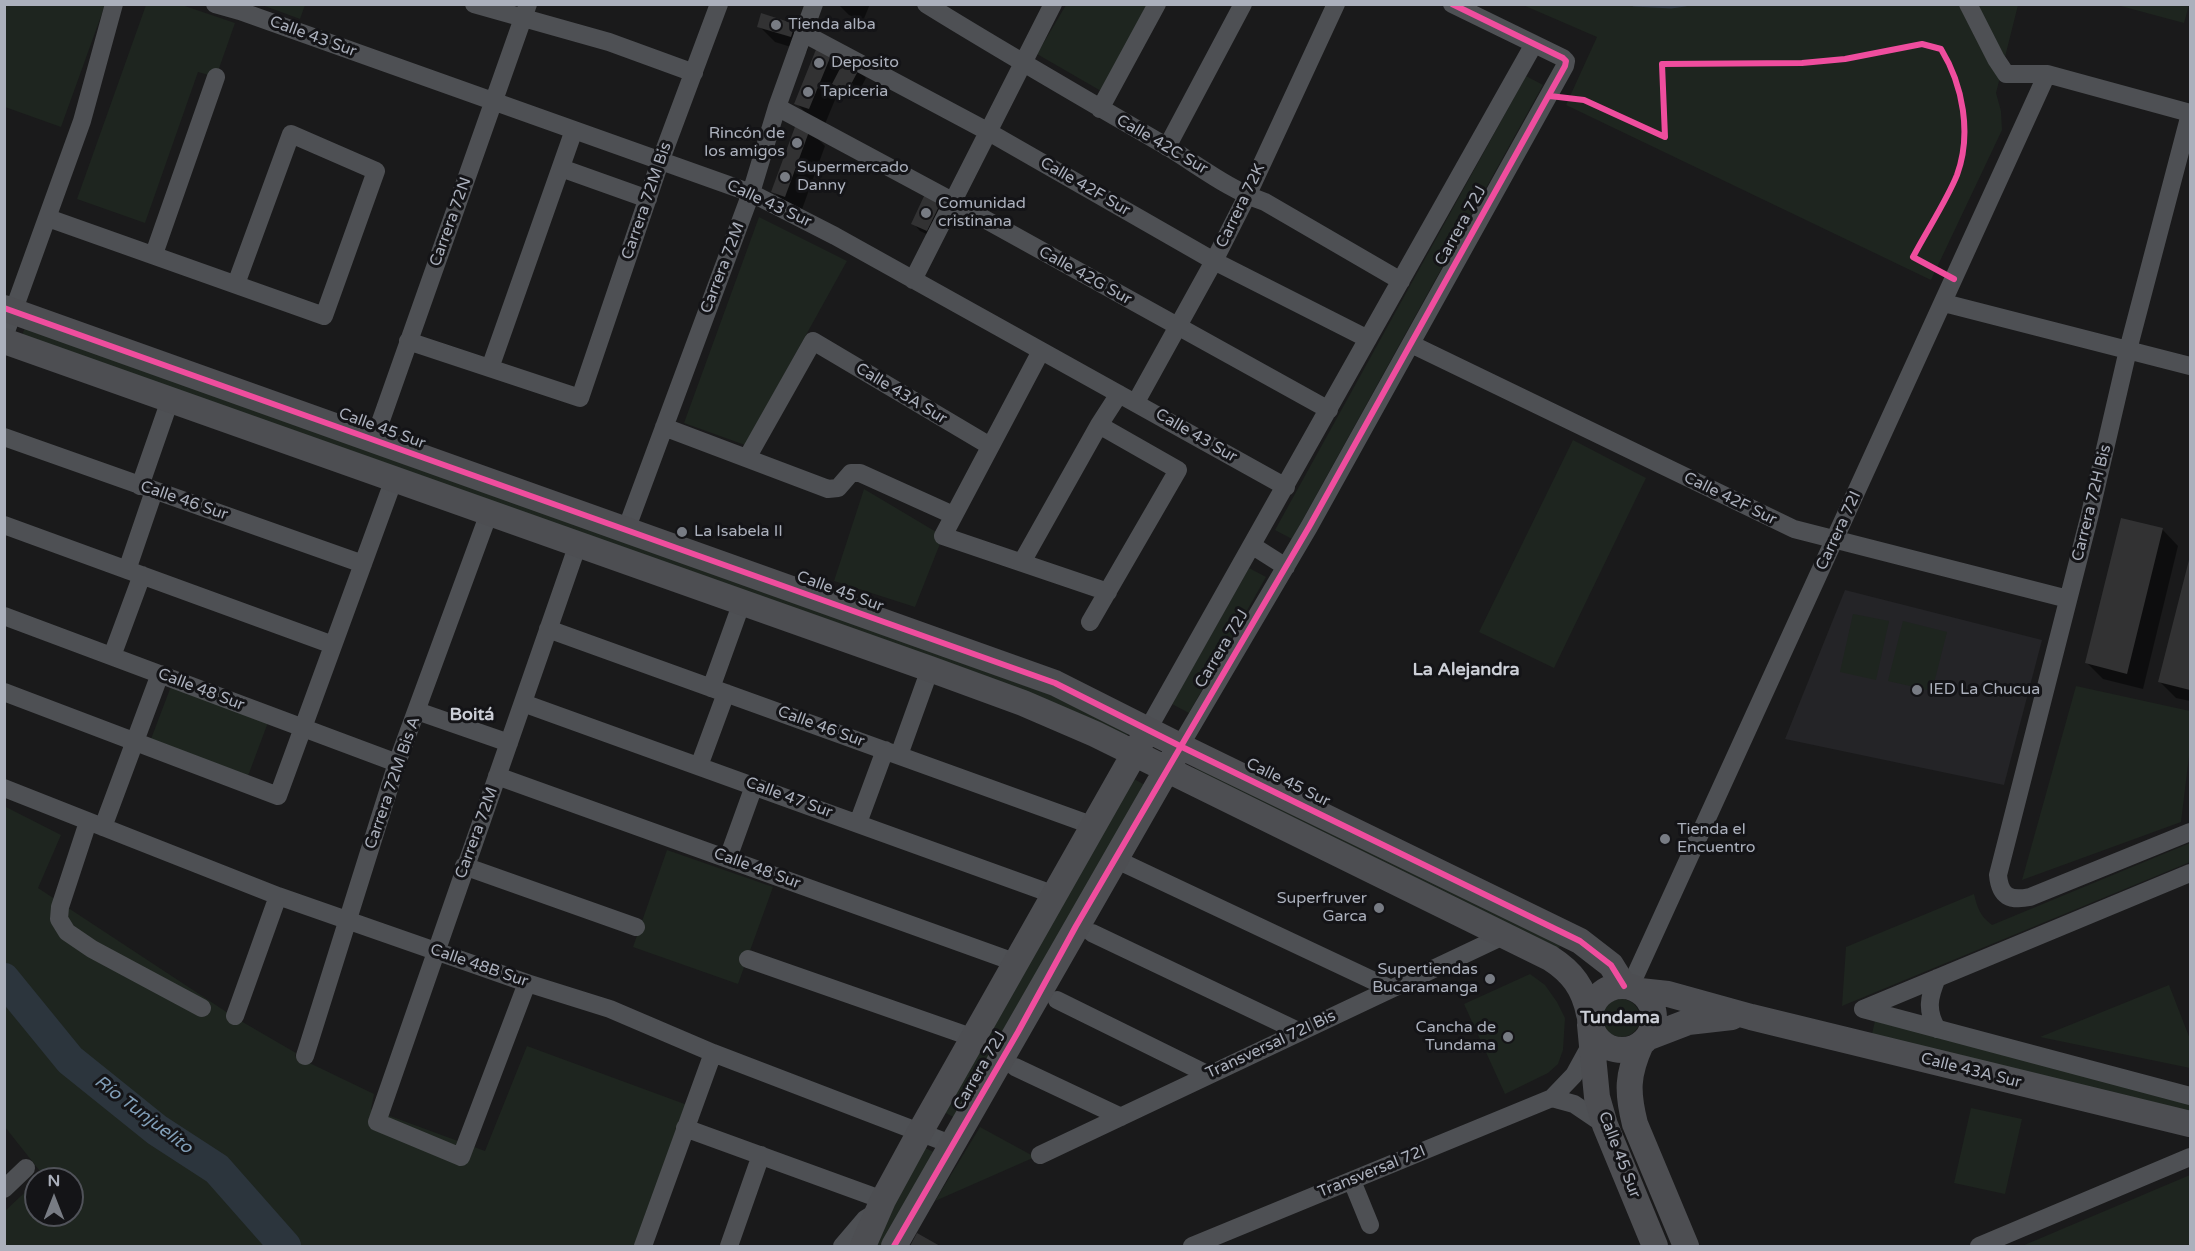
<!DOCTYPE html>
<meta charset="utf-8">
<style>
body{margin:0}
#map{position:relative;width:2195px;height:1251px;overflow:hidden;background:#1a1a1b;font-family:"Varela Round",sans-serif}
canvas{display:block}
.frame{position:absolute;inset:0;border:6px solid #abb0bc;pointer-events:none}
.north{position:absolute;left:24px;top:1167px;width:60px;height:60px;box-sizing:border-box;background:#141417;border:2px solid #505259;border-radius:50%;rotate:0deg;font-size:16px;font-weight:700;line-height:24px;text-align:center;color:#abb0bc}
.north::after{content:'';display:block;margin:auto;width:21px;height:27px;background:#787c84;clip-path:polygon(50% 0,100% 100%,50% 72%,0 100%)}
</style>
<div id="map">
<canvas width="2195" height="1251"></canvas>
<div class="frame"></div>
<div class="north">N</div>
</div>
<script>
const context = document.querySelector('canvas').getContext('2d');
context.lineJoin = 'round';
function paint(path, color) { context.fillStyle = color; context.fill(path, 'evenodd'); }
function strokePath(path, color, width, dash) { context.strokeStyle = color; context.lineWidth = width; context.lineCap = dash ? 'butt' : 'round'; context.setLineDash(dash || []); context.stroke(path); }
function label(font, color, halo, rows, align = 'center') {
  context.font = font + ' "Varela Round",sans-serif'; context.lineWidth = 6; context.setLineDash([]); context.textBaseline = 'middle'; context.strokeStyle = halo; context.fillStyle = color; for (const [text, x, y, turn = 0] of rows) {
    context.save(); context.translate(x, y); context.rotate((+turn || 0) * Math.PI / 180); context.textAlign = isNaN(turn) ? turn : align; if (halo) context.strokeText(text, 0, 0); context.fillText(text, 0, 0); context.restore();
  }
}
const built = new Path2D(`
 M 1845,590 L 2042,640 L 2004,785 L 1785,739 Z`);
const green = new Path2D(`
 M 5,4 L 105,5 L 61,127 L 5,107 Z
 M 146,5 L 182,5 L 235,23 L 216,77 L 198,72 L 145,223 L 77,199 Z
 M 262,5 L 305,5 L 300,19 Z
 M 1066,5 L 1147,5 L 1101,91 L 1037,54 Z
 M 1523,5 L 2018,5 L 1996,93 L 2001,111 L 2002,130 L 1931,280 L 1566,105 L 1597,37 Z
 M 2117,5 L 2189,5 L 2184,23 Z
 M 1526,76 L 1543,85 L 1292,539 L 1275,530 Z
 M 759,217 L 847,261 L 745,445 L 684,423 Z
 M 26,325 L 1068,701 L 1130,730 L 1126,737 L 22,335 Z
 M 1573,440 L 1646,478 L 1554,668 L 1479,632 Z
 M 864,489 L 943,536 L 915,607 L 834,581 Z
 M 1249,568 L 1266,577 L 1189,713 L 1172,704 Z
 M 1853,614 L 1889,621 L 1876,680 L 1840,672 Z
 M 1903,621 L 1947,632 L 1932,691 L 1888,681 Z
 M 173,681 L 270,717 L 248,776 L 151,739 Z
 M 2076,686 L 2190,711 L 2190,748 L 2181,822 L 2022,880 Z
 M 1197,765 L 1563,940 L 1558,950 L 1192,776 Z
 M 1132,778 L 1145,785 L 957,1119 L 944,1112 Z
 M 4,806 L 61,835 L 38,888 L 234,1017 L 296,1053 L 295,1056 L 374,1094 L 371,1109 L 485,1151 L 527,1046 L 690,1106 L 640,1246 L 5,1246 L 5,1211 L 36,1182 L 36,1215 L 72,1215 L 72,1179 L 39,1179 L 43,1175 L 5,1127 Z
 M 2190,843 L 2190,862 L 1842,1006 L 1846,947 L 1974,894 C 1977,907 1980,916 1992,925 Z
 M 667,850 L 773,887 L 738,984 L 633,947 Z
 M 1530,974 L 1545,985 L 1557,1002 L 1565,1018 L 1563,1050 L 1558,1064 L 1548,1073 L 1505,1094 L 1464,1004 Z
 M 2169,985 L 2190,1039 L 2190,1068 L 2040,1037 Z
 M1602 1018a19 19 0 1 1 38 0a19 19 0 1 1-38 0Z
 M 1875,1021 L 2190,1101 L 2190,1118 L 1871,1038 Z
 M 1971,1108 L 2022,1119 L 2005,1194 L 1954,1183 Z
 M 980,1127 L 1035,1157 L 935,1201 Z
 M 919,1145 L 936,1153 L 880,1246 L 873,1245 Z
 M 2190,1175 L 2190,1246 L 2022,1246 Z`);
const shadow = new Path2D(`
 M 838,4 L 870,4 L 863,21 L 849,15 Z
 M 794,25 L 810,41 L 807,52 L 775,42 L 759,26 Z
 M 831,54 L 843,66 L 858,70 L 866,78 L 855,99 L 839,90 L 825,124 L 812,119 L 796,103 Z
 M 809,130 L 825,146 L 801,212 L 789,207 L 773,191 Z
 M 940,203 L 948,211 L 935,238 L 920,231 L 913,223 Z
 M 2162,529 L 2178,546 L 2143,689 L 2103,679 L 2087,663 Z
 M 2190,558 L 2190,701 L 2176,698 L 2160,682 Z`);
const stream = new Path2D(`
 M 1634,4 L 1671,6 L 1685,4`);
const river = new Path2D(`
 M 4,979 L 70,1060 L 157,1130 L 217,1169 L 285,1246`);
const building = new Path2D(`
 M 761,13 L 795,24 L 791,37 L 757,27 Z
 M 817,47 L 832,53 L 809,109 L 794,104 Z
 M 844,61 L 859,69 L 847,92 L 832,84 Z
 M 796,124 L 810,129 L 785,197 L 771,192 Z
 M 925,194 L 941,202 L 927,231 L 911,224 Z
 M 2121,518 L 2163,528 L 2127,674 L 2085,663 Z
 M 2190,556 L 2190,690 L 2158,682 Z
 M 917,1233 L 940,1246 L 910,1246 Z`);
const street = new Path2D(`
 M 215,4 L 240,11 L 751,193 L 835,236 L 1286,487
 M 474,4 L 609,42 L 694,73
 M 926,4 C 1005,53 1085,99 1166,146 C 1198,165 1229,190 1265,202 L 1401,281
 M 1968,4 L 1996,59 L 2006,74 L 2047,74 L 2190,113
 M 803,33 L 987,131 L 1214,261 L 1368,339
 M 777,107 L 952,201 L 1329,410
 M 1100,109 L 1157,4
 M 2190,114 L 2128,350 L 2089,518 L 1998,875 C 2000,897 2010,901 2030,897 L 2190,832
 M 1167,147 L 1243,4
 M 561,168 L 648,199
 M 48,218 L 324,316 L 376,171 L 291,134 L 236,284
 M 154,254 L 216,77
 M 913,280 L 1053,4
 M 1944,303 L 2190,366
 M 4,337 L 82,121 L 114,4
 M 408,341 L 580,398 L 660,162 L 719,4
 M 1411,344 L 1794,529 L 2068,599
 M 1041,351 L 943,536 L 1108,592
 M 490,368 L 574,130
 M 1136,402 L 1214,261 L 1247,196 L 1336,4
 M 664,427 L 828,489 L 838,488 L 851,473 L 860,473 L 953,515
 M 4,437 L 363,564
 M 374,440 L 528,4
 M 747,458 L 813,341 L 990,446
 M 140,486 L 170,400
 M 4,525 L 333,645
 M 626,530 L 751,193 L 777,107 L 814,4
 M 1253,546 L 1286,567
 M 1022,562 L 1099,425 L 1119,394
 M 127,570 L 154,491
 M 4,616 L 397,763
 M 1090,622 L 1178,470 L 1099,425
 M 548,629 L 1094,826
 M 112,656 L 142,575
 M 711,688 L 742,602
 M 4,692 L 278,796 L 394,479
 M 523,703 L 1055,895
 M 417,711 L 509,743
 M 1148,729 L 1534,44
 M 1180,746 L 1309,527 L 1565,66 L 1566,61 L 1563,58 L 1452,4
 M 899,755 L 930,669
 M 699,766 L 726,693
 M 497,776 L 1017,963
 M 4,788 L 278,896 L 527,983 L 610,1009 L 713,1053 L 953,1145
 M 88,822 L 60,907 L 59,919 L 67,932 L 92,949 L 202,1008
 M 858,823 L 885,750
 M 103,827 L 160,674
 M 728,858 L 754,786
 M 1115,859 L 1391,989
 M 464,866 L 636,927
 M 1092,933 L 1300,1032
 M 748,959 L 974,1038
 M 527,983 L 461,1157 L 377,1122 L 578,544
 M 1630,987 L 2047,74
 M 1057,1000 L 1209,1075
 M 1863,1009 L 2190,873
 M 1863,1009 L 2190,1096
 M 235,1016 L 278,896
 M 1937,1029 C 1926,1010 1929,997 1937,978
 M 305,1056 L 397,763 L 489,513
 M 1015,1067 L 1121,1117
 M 1552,1098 L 1574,1104 L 1605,1125
 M 685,1128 L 883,1200
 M 1040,1155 L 1503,936
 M 1352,1181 L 1370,1225
 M 4,1189 L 26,1168
 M 643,1246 L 713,1053
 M 729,1246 L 761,1155
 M 842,1246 L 865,1219 L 876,1212
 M 1192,1246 L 1552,1098 L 1574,1075 L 1591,1044
 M 1979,1246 L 2190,1157`);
const secondary = new Path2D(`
 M 4,308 L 1055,683 L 1180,746 L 1580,941 L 1611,965 L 1624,986
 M 4,341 L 930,669 L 1023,703 L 1095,734 L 1550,958 C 1572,972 1584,988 1589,1014
 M1590 1018a32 32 0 1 1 64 0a32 32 0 1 1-64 0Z
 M 1640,991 L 1668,994 L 1751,1017 L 2190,1124
 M 1590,1025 L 1597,1097 L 1605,1125 L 1655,1246
 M 1649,1037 L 1688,1022 L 1732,1017
 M 1641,1044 C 1627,1075 1627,1092 1635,1124 L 1686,1246
 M 863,1246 L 883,1200 L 920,1132 L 1142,740
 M 894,1246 L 1174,757`);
const cycleway = new Path2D(`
 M 1550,96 L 1584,100 L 1665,137 L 1662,64 L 1802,63 L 1845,59 L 1922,44 L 1941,49 C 1963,85 1972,134 1957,175 C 1947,200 1926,232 1913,257 L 1954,279
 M 4,308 L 1055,683 L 1180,746 L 1580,941 L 1611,965 L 1624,986
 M 894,1246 L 1018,1032 L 1076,926 L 1309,527 L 1565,66 L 1566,61 L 1563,58 L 1452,4`);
const markers = [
 [776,25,6,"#787c84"],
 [819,63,6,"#787c84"],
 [808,92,6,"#787c84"],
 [797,143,6,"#787c84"],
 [785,177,6,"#787c84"],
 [926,213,6,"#787c84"],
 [682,532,6,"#787c84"],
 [1917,690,6,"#787c84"],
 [1665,839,6,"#787c84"],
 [1379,908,6,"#787c84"],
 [1490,979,6,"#787c84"],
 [1508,1037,6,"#787c84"]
];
const poiNames = [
 ["Tienda alba",788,25],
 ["Deposito",831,63],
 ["Tapiceria",820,92],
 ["Rincón de",785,134,"right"],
 ["los amigos",785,152,"right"],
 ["Supermercado",797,168],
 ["Danny",797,186],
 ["Comunidad",938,204],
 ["cristinana",938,222],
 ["La Isabela II",694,532],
 ["IED La Chucua",1929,690],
 ["Tienda el",1677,830],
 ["Encuentro",1677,848],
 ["Superfruver",1367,899,"right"],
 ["Garca",1367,917,"right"],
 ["Supertiendas",1478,970,"right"],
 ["Bucaramanga",1478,988,"right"],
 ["Cancha de",1496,1028,"right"],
 ["Tundama",1496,1046,"right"]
];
const streetNames = [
 ["Calle 43 Sur",313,37,20],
 ["Calle 42C Sur",1162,145,30],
 ["Calle 42F Sur",1085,187,30],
 ["Carrera 72M Bis",647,201,-71],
 ["Calle 43 Sur",769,204,25],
 ["Carrera 72K",1241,206,-64],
 ["Carrera 72N",451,222,-70],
 ["Carrera 72J",1461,226,-61],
 ["Carrera 72M",723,268,-69],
 ["Calle 42G Sur",1085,276,29],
 ["Calle 43A Sur",901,394,31],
 ["Calle 45 Sur",382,429,20],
 ["Calle 43 Sur",1196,436,30],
 ["Calle 42F Sur",1730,499,26],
 ["Calle 46 Sur",184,501,19],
 ["Carrera 72H Bis",2092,503,-76],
 ["Carrera 72I",1839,531,-65],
 ["Calle 45 Sur",840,592,20],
 ["Carrera 72J",1222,649,-59],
 ["Calle 48 Sur",201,690,21],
 ["Calle 46 Sur",821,727,20],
 ["Carrera 72M Bis A",393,783,-71],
 ["Calle 45 Sur",1288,783,26],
 ["Calle 47 Sur",789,798,20],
 ["Carrera 72M",477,833,-70],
 ["Calle 48 Sur",757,869,20],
 ["Calle 48B Sur",479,966,19],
 ["Transversal 72I Bis",1271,1045,-25],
 ["Carrera 72J",980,1071,-60],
 ["Calle 43A Sur",1971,1071,14],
 ["Calle 45 Sur",1619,1155,69],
 ["Transversal 72I",1372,1172,-22]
];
const neighbourhoodNames = [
 ["La Alejandra",1466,670],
 ["Boitá",472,715],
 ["Tundama",1620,1018]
];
const waterNames = [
 ["Río Tunjuelito",143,1115,37]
];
paint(built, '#242427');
paint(green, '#1e251f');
paint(shadow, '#0007');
strokePath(stream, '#2c353d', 5);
strokePath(river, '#2c353d', 32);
paint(building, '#323233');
strokePath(street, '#4e5054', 18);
strokePath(secondary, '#4d4e52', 26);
strokePath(cycleway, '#ef4d9e', 6);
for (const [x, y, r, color] of markers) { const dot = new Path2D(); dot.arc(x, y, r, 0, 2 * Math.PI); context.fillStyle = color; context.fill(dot); strokePath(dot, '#141417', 2); }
label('16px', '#abb0bc', '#141417', poiNames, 'left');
label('16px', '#abb0bc', '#141417', streetNames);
label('bold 18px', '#cccfd7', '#141417', neighbourhoodNames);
label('italic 18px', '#819eb7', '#141417', waterNames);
</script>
